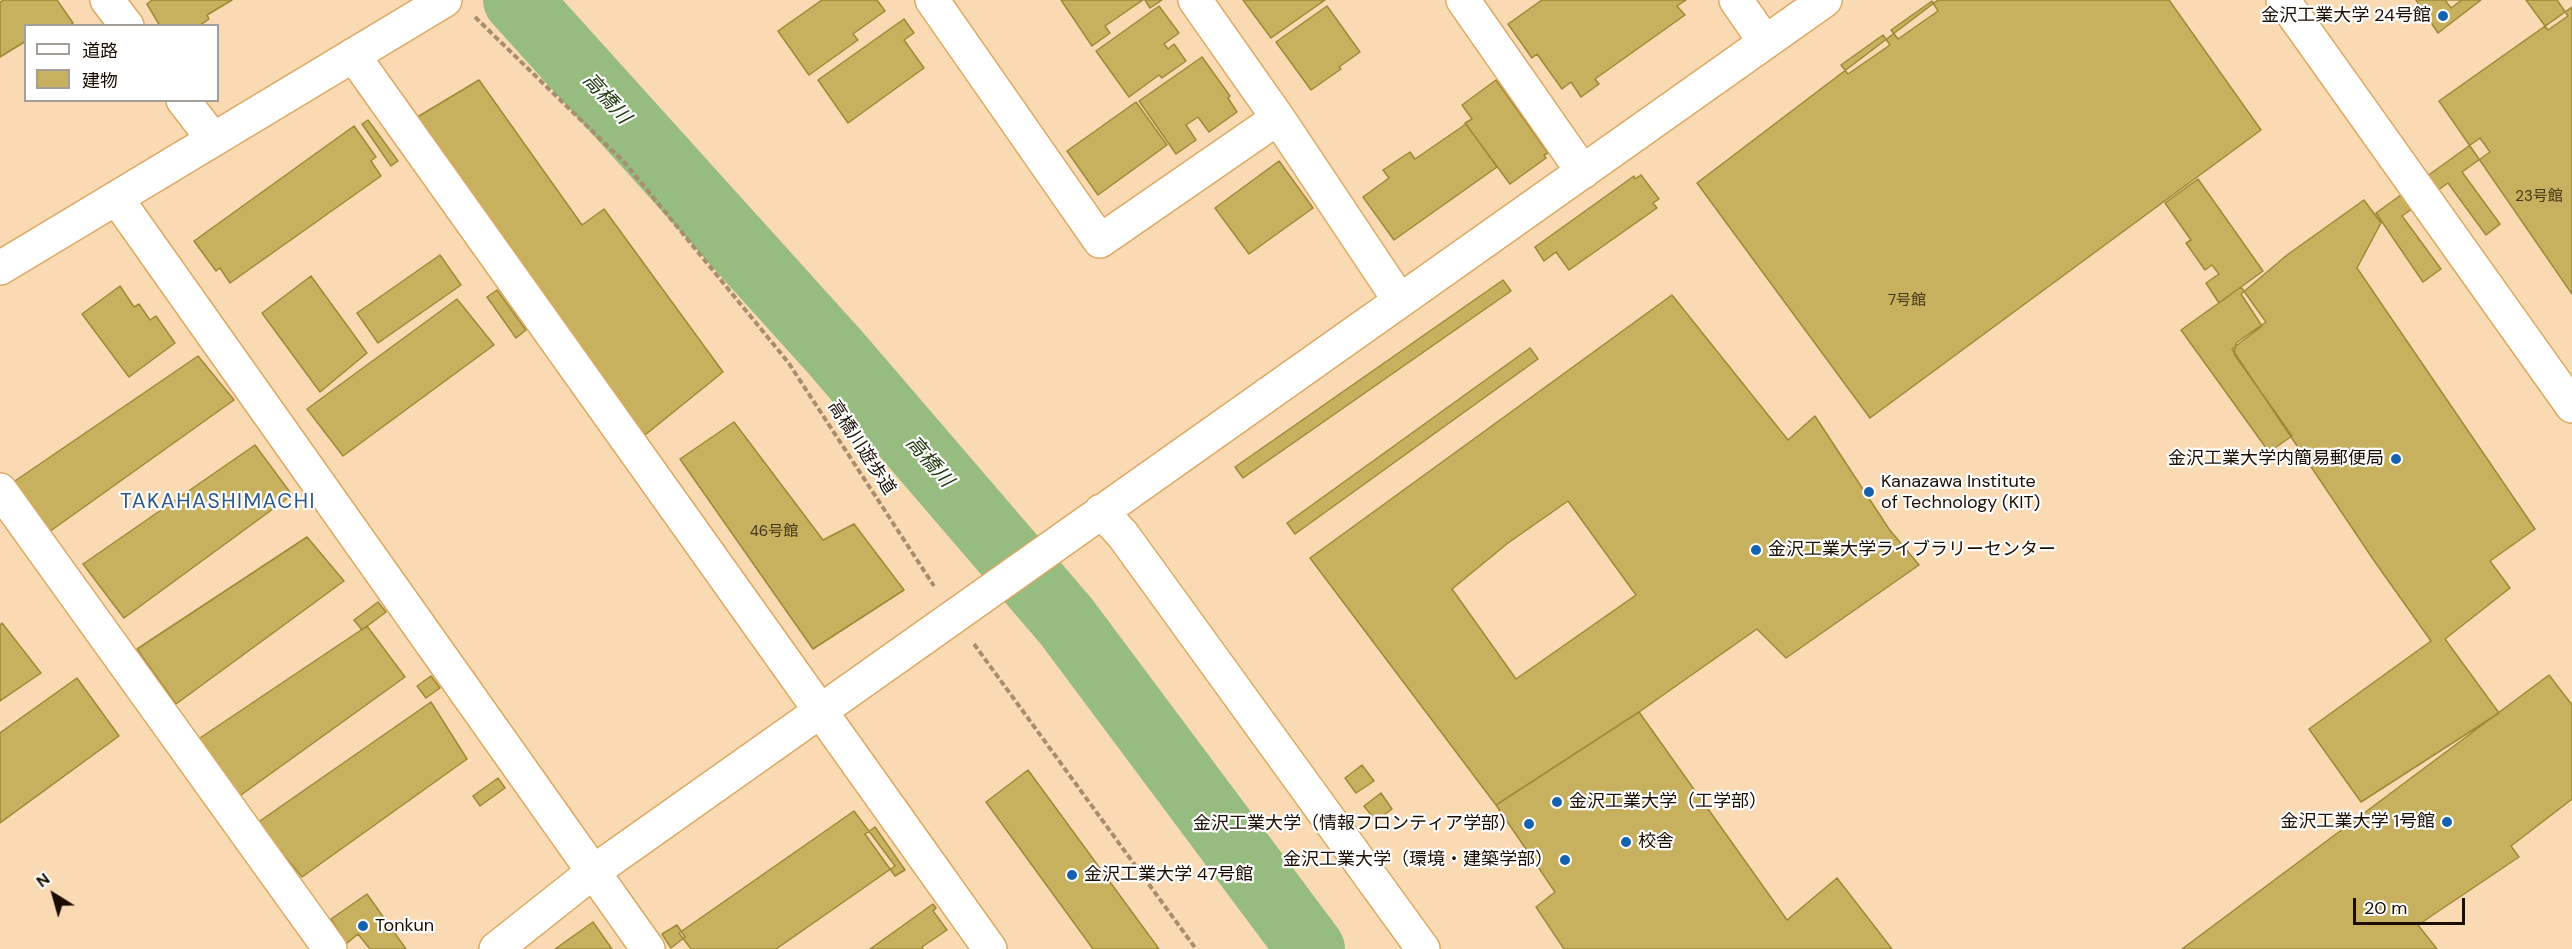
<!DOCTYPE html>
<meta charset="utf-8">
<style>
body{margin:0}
#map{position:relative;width:2572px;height:949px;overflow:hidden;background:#fadab2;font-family:"DM Sans","Noto Sans JP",sans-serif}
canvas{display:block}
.legend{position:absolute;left:24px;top:24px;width:195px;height:78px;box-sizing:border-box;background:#fff;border:2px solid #a49e99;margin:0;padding:8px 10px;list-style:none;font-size:18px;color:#1b0d00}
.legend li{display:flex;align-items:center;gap:12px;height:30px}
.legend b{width:30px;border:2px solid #a49e99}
.north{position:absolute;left:24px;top:865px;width:60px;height:60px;-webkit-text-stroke:4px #fff;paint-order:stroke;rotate:323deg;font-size:16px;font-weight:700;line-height:24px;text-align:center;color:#1b0d00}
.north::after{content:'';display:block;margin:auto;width:21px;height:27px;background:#1b0d00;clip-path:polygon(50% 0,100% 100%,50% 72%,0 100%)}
.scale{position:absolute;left:2353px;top:898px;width:112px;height:27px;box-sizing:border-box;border:3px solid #1b0d00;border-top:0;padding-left:8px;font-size:18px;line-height:21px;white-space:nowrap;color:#1b0d00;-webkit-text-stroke:4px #fff;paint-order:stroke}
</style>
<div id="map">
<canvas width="2572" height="949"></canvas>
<ul class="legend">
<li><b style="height:8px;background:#fff"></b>道路</li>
<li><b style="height:16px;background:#c7b05e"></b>建物</li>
</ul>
<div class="north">N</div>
<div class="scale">20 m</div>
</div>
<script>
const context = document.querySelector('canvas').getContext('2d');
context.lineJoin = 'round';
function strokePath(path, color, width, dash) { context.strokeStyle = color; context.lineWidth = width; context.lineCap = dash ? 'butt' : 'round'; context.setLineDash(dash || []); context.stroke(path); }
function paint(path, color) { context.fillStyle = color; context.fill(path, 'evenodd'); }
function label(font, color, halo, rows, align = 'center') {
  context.font = font + ' "DM Sans","Noto Sans JP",sans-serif'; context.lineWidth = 4.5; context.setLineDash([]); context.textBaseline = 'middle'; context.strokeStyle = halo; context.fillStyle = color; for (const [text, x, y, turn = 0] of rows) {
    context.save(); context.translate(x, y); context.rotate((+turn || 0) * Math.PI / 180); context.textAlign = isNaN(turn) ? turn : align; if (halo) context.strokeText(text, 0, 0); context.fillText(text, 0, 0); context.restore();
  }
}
const river = new Path2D(`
 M 517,0 L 834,351 L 1066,621 L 1311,949`);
const building = new Path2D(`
 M 4,0 L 57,0 L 73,23 L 69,26 L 26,26 L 26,41 L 0,57 L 0,2 Z
 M 152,0 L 232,0 L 207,15 L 209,19 L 199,26 L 160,26 L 147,4 Z
 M 822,0 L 877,0 L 885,11 L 853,34 L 858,40 L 809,75 L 778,31 Z
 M 1061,0 L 1143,0 L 1105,26 L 1110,33 L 1092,46 Z
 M 1145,0 L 1162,0 L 1150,8 Z
 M 1243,0 L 1325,0 L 1271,38 Z
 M 1542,0 L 1686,0 L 1677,6 L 1685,15 L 1595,79 L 1599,84 L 1581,97 L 1571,82 L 1562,89 L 1537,54 L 1532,58 L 1508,24 Z
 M 1938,0 L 2169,0 L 2261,130 L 1870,418 L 1697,183 Z
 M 2416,0 L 2481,0 L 2438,33 Z
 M 2445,0 L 2462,0 L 2451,8 Z
 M 2526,0 L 2557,0 L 2568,16 L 2548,30 Z
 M 1932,1 L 1938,11 L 1898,39 L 1891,30 Z
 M 1159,6 L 1179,33 L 1164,44 L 1168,49 L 1174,44 L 1186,61 L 1162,78 L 1159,75 L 1129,97 L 1096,51 Z
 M 1327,6 L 1360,52 L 1339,67 L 1341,69 L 1311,90 L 1276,42 Z
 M 2572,7 L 2572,294 L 2439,101 Z
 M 904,19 L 914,33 L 904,40 L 924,68 L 848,123 L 818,80 Z
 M 1883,35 L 1890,45 L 1848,74 L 1841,65 Z
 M 1202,57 L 1230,96 L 1228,98 L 1237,112 L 1209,132 L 1198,117 L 1186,125 L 1196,140 L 1176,154 L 1139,101 Z
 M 479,80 L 582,225 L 604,209 L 723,372 L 645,435 L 414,119 Z
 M 1496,80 L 1548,153 L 1544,155 L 1546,158 L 1510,184 L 1465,123 L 1472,119 L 1462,105 Z
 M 1136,102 L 1167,145 L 1098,195 L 1067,151 Z
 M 368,120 L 398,161 L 391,166 L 362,124 Z
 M 1466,124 L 1497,167 L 1394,240 L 1363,197 L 1389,178 L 1383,170 L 1410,152 L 1415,159 Z
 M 354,126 L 376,157 L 371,161 L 381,176 L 230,283 L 220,268 L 216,271 L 194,241 Z
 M 2480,138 L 2490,152 L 2462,172 L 2500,224 L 2486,235 L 2448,183 L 2402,216 L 2441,269 L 2423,282 L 2376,213 Z
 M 1279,161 L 1313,208 L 1249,254 L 1215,208 Z
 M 1641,175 L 1659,199 L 1653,203 L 1657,208 L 1569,270 L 1556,252 L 1544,261 L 1535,247 L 1634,176 L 1635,179 Z
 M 2198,179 L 2263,271 L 2219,303 L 2206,283 L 2219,274 L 2212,265 L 2205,270 L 2186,243 L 2191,240 L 2165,203 Z
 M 2364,200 L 2381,223 L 2357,268 L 2535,529 L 2490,561 L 2510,588 L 2445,639 L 2499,713 L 2361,802 L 2309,729 L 2431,641 L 2375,562 L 2232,349 L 2262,326 L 2241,294 L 2287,255 Z
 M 440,255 L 461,285 L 378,343 L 357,313 Z
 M 311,276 L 367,353 L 320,392 L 262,313 Z
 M 1503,280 L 1511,291 L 1243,478 L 1235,467 Z
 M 120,286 L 134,307 L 139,304 L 150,320 L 156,316 L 175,343 L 129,377 L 82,314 Z
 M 2241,287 L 2266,322 L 2236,343 L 2234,354 L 2292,436 L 2269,452 L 2181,330 Z
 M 497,290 L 526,330 L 516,338 L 487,297 Z
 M 1672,295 L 1788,440 L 1815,416 L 1889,529 L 1919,565 L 1786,658 L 1757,629 L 1639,712 L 1496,805 L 1310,558 ZM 1568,501 L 1636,595 L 1516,679 L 1452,589 L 1508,543 Z
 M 457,299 L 494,345 L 343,456 L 307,409 Z
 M 1530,348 L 1538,359 L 1295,534 L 1287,523 Z
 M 198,356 L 234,400 L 49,532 L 12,483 Z
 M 734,422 L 823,540 L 854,524 L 904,590 L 813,649 L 680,459 Z
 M 255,445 L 292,495 L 124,618 L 83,564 Z
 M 307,537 L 344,581 L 176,704 L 137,649 Z
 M 378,602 L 386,612 L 362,630 L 354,620 Z
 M 2,623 L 41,673 L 0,701 L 0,625 Z
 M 367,626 L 405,677 L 234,800 L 191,744 Z
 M 2549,675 L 2572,705 L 2572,799 L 2511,846 L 2519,857 L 2418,925 L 2437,949 L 2182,949 Z
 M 431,676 L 440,688 L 426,698 L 417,686 Z
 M 77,678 L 119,736 L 0,823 L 0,733 Z
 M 431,702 L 467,759 L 302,877 L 257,823 Z
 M 1639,712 L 1787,920 L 1837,878 L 1892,949 L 1564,949 L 1536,907 L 1555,892 L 1496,805 Z
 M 1362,765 L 1374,781 L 1356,793 L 1345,778 Z
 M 1028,770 L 1159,949 L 1093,949 L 986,802 Z
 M 498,778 L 505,788 L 480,806 L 473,796 Z
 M 1381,793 L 1392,809 L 1376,821 L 1364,806 Z
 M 854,811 L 895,866 L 776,949 L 691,949 L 679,933 Z
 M 875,827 L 905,870 L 895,876 L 865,834 Z
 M 367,894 L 406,949 L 370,949 L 358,934 L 346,944 L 331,919 Z
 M 933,904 L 936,908 L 933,911 L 947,930 L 922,947 L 923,949 L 870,949 Z
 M 593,922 L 612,949 L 555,949 Z
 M 677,925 L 685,937 L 671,948 L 662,934 Z`);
const path = new Path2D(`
 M 475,17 L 625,163 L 788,362 L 934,586
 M 974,644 L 1196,949`);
const minor = new Path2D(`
 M 107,0 L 127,26
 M 932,0 L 1100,241 L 1278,118 L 1400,301
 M 1195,0 L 1278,118
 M 1463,0 L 1583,172
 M 1736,0 L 1765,42
 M 2283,0 L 2572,406
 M 353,55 L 990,949
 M 183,100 L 213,139
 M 117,199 L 648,949
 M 0,268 L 445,0
 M 0,490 L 330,949
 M 1101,511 L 1123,535 L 1423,949
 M 496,949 L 593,872 L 1825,0`);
const markers = [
 [2443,16,6,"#1461b0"],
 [2396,459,6,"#1461b0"],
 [1869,492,6,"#1461b0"],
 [1756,550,6,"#1461b0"],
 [1557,802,6,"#1461b0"],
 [2447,822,6,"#1461b0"],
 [1529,824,6,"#1461b0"],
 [1626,842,6,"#1461b0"],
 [1565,860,6,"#1461b0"],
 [1072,875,6,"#1461b0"],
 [363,926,6,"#1461b0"]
];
const numberNames = [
 ["23号館",2539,197],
 ["7号館",1907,301],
 ["46号館",774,532]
];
const poiNames = [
 ["金沢工業大学 24号館",2431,16,"right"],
 ["金沢工業大学内簡易郵便局",2384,459,"right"],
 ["Kanazawa Institute",1881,482],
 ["of Technology (KIT)",1881,503],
 ["金沢工業大学ライブラリーセンター",1768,550],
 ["金沢工業大学（工学部）",1569,802],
 ["金沢工業大学 1号館",2435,822,"right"],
 ["金沢工業大学（情報フロンティア学部）",1517,824,"right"],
 ["校舎",1638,842],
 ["金沢工業大学（環境・建築学部）",1553,860,"right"],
 ["金沢工業大学 47号館",1084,875],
 ["Tonkun",375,926]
];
const streetNames = [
 ["高橋川遊歩道",861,448,57]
];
const waterNames = [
 ["高橋川",606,99,48],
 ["高橋川",929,462,49]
];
const quarterNames = [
 ["TAKAHASHIMACHI",218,502]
];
strokePath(river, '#97bc7f', 68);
paint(building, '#c7b05e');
strokePath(building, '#9f8936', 1.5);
strokePath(minor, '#dca964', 36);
strokePath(path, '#a78e70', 4, [6, 3]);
strokePath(minor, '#fff', 33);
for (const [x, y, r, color] of markers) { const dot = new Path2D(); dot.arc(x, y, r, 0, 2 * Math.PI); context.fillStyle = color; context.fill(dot); strokePath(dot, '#fff', 2); }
label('15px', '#463618', null, numberNames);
label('18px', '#1b0d00', '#fff', poiNames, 'left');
label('18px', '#1b0d00', '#fff', streetNames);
label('italic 20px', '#233b10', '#fff', waterNames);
context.letterSpacing = '1.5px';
label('21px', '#2a578c', '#fff', quarterNames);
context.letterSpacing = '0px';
</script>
